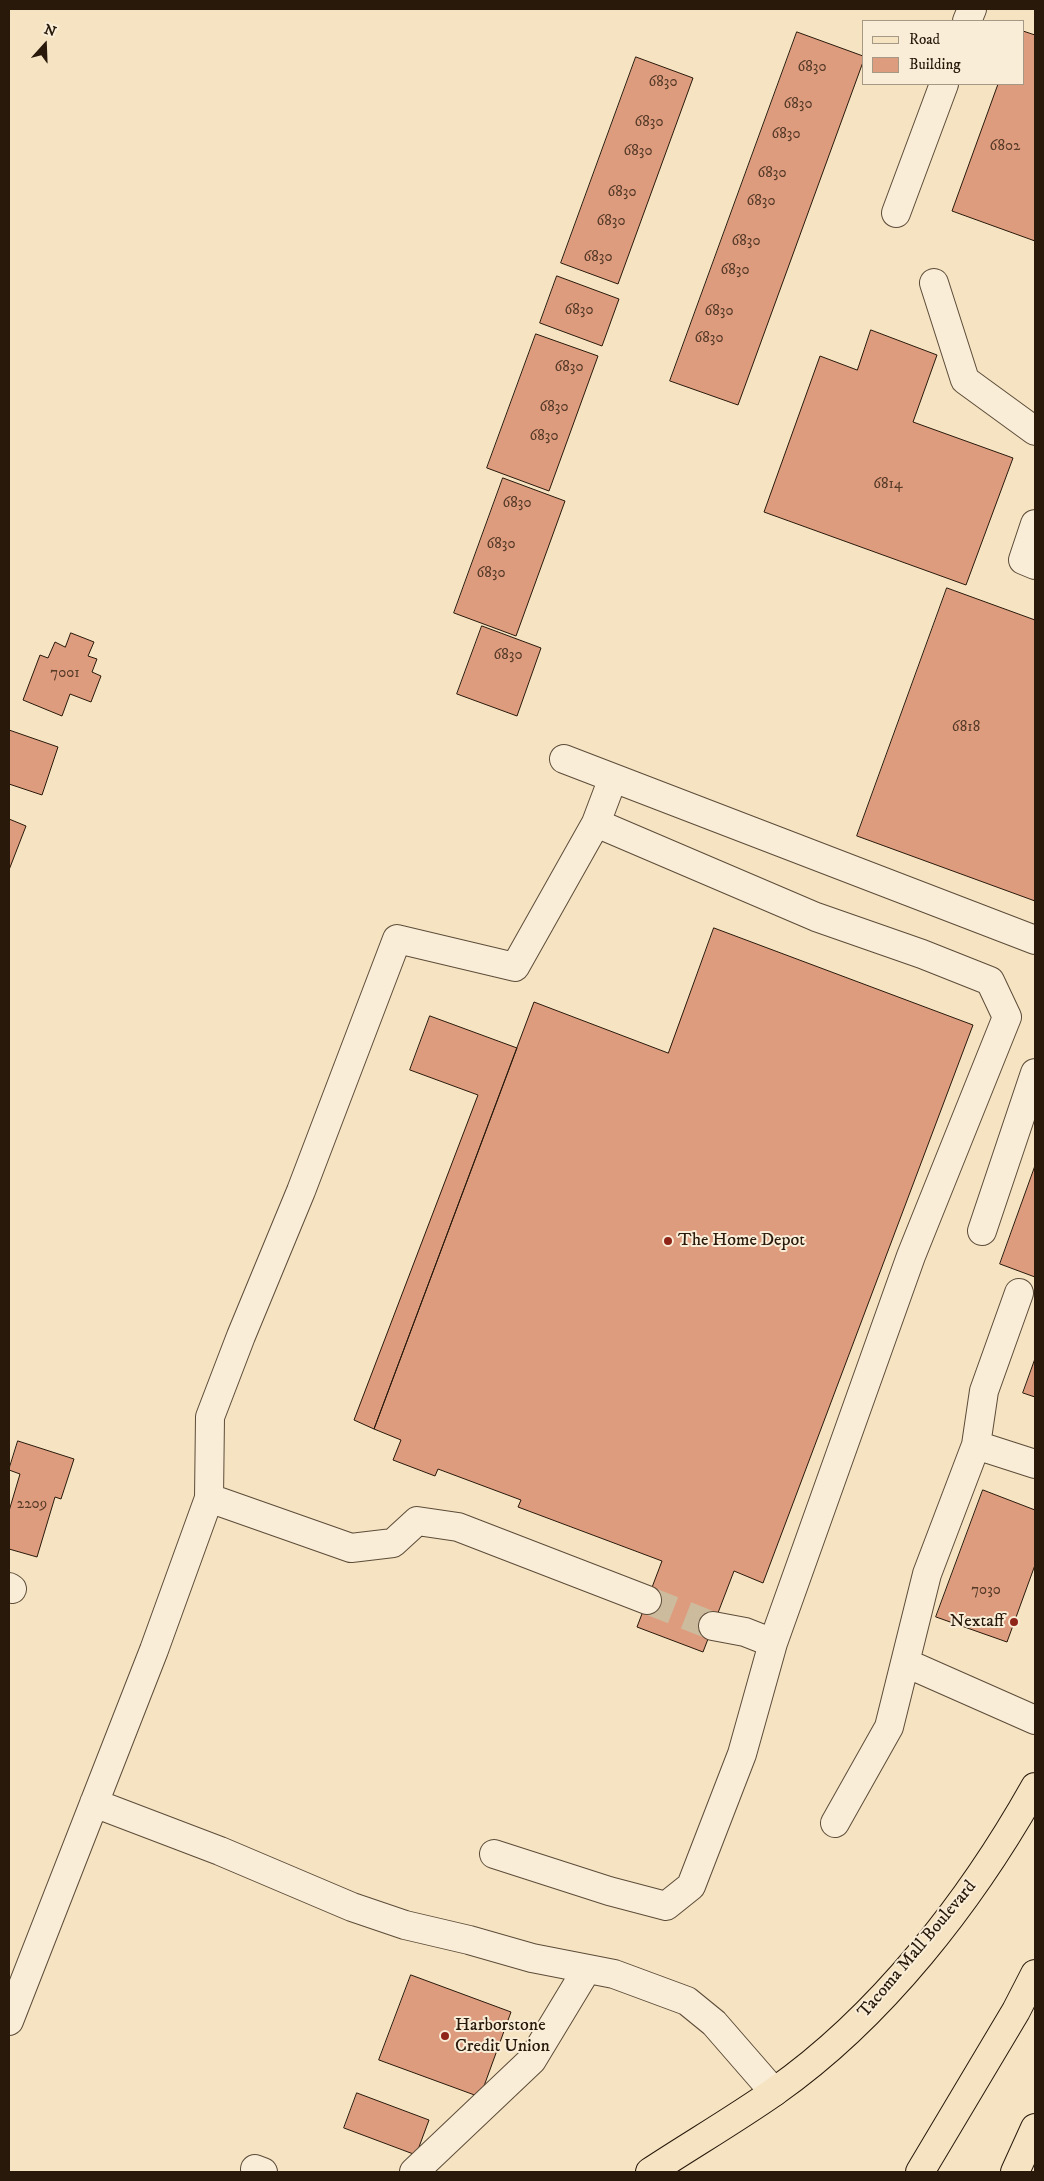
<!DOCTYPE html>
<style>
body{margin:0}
#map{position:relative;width:1044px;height:2181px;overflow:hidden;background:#f6e3c2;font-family:"IM FELL DW Pica",serif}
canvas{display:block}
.frame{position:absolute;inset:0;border:10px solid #28190b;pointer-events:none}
.legend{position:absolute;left:862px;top:20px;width:162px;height:65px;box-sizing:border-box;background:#f9edd7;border:1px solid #a59885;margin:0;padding:6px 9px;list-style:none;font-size:15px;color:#28190b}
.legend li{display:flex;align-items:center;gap:10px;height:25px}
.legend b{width:25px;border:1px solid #a59885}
.north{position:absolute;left:20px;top:20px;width:50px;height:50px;-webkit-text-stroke:4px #f9edd7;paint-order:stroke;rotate:20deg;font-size:14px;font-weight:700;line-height:20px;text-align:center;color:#28190b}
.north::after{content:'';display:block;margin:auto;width:18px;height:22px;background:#28190b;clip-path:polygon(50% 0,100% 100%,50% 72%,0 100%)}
</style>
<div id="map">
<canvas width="1044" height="2181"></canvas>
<div class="frame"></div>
<ul class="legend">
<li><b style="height:6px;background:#f6e3c2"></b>Road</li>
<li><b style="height:14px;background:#de9c7e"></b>Building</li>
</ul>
<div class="north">N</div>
</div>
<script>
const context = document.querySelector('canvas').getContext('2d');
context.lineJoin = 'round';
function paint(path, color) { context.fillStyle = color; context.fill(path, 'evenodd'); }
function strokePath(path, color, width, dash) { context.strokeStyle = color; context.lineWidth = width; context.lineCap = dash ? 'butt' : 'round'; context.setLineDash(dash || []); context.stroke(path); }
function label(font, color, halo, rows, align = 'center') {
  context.font = font + ' "IM FELL DW Pica",serif'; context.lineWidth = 4; context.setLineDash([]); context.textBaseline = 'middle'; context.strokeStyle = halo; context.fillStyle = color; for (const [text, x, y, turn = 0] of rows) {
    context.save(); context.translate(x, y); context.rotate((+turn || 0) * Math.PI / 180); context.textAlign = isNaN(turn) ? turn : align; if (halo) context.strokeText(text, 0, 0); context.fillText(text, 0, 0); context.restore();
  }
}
const building = new Path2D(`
 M 1023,31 L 1035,35 L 1035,241 L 952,211 L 998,84 L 1023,84 Z
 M 797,32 L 863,56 L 863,62 L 738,405 L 670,381 Z
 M 636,57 L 693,78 L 618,284 L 561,263 Z
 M 557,276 L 619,299 L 602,346 L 540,323 Z
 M 871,330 L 937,355 L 913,422 L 1013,458 L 966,585 L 764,512 L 820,356 L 857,370 Z
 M 536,334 L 598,356 L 549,491 L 487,468 Z
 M 503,478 L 565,501 L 516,636 L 454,613 Z
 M 947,588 L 1035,620 L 1035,901 L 857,836 Z
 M 482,626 L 541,648 L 517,716 L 457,694 Z
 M 71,633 L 94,642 L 88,656 L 97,659 L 92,672 L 101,676 L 91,702 L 70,694 L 62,716 L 23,700 L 40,655 L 48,658 L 55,642 L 65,647 Z
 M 9,730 L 58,747 L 42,795 L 9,784 Z
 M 9,819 L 26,826 L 9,870 Z
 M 714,928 L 973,1025 L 763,1583 L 734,1571 L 703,1652 L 637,1627 L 662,1561 L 518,1507 L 521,1500 L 438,1469 L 435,1476 L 393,1460 L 401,1440 L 374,1429 L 534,1002 L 668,1053 Z
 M 430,1016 L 517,1048 L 374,1429 L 354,1420 L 478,1095 L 410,1070 Z
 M 1035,1166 L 1035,1277 L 1000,1264 Z
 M 1035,1359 L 1035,1397 L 1023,1393 Z
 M 18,1441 L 74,1459 L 61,1499 L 55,1497 L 37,1557 L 9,1549 L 9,1511 L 20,1474 L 9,1470 Z
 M 983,1490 L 1035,1510 L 1035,1565 L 1007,1642 L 936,1617 Z
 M 411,1975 L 511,2012 L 480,2097 L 379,2060 Z
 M 357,2093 L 429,2120 L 416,2155 L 344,2128 Z`);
const minorTunnel = new Path2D(`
 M 647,1600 L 713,1626`);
const minor = new Path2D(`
 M 967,21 L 972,9
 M 896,213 L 944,84
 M 934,283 L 965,380 L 1035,431
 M 1035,524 L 1023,560 L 1035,565
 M 564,759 L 1035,940
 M 596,823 L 816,917 L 922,954 L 990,981 L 1007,1017 L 911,1256 L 773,1643 L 745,1632 L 713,1626
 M 982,1231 L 1035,1073
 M 976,1445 L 984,1391 L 1019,1293
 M 209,1498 L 351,1548 L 393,1543 L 417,1521 L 458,1527 L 647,1600
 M 9,1587 L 12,1589
 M 906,1663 L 1035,1720
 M 94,1803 L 220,1851 L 352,1907 L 405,1925 L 469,1940 L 532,1958 L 614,1974 L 687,2001 L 714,2023 L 774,2092
 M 835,1823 L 889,1727 L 927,1574 L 976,1445 L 1035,1464
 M 494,1854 L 609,1891 L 666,1906 L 691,1886 L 742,1754 L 773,1643
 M 9,2021 L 154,1650 L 209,1498 L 210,1417 L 241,1336 L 301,1191 L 397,939 L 515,967 L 596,823 L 613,778
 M 255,2169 L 263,2172
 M 414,2172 L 532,2060 L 587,1969`);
const major = new Path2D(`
 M 650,2172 C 691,2145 734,2120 774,2092 C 881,2017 971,1901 1035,1787`);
const highway = new Path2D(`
 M 920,2172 L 1016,2011 L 1035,1974
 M 1015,2172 L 1035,2128`);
const markers = [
 [668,1241,5,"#8f2418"],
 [1014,1622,5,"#8f2418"],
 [445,2036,5,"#8f2418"]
];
const numberNames = [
 ["6830",812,68],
 ["6830",663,83],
 ["6830",798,105],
 ["6830",649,123],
 ["6830",786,135],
 ["6802",1005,147],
 ["6830",638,152],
 ["6830",772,174],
 ["6830",622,193],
 ["6830",761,202],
 ["6830",611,222],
 ["6830",746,242],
 ["6830",598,258],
 ["6830",735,271],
 ["6830",579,311],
 ["6830",719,312],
 ["6830",709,339],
 ["6830",569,368],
 ["6830",554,408],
 ["6830",544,437],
 ["6814",888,485],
 ["6830",517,504],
 ["6830",501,545],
 ["6830",491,574],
 ["6830",508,656],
 ["7001",65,674],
 ["6818",966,728],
 ["2209",32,1505],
 ["7030",986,1591]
];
const poiNames = [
 ["The Home Depot",678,1241],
 ["Nextaff",1004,1622,"right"],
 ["Harborstone",455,2026],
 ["Credit Union",455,2047]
];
const streetNames = [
 ["Tacoma Mall Boulevard",918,1950,-50]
];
paint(building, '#de9c7e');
strokePath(building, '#28190b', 1);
strokePath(minorTunnel, '#cdbb9d', 28, [28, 14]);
strokePath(minor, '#5c4c39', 30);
strokePath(major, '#28190b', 30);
strokePath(highway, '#28190b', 30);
strokePath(minor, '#f9edd7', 28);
strokePath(major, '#f6e3c2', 28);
strokePath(highway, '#f6e3c2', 28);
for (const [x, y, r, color] of markers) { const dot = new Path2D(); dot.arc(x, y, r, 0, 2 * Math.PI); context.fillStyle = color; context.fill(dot); strokePath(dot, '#f9edd7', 2); }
label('15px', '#563a28', null, numberNames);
label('18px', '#28190b', '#f9edd7', poiNames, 'left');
label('18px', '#28190b', '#f9edd7', streetNames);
</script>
